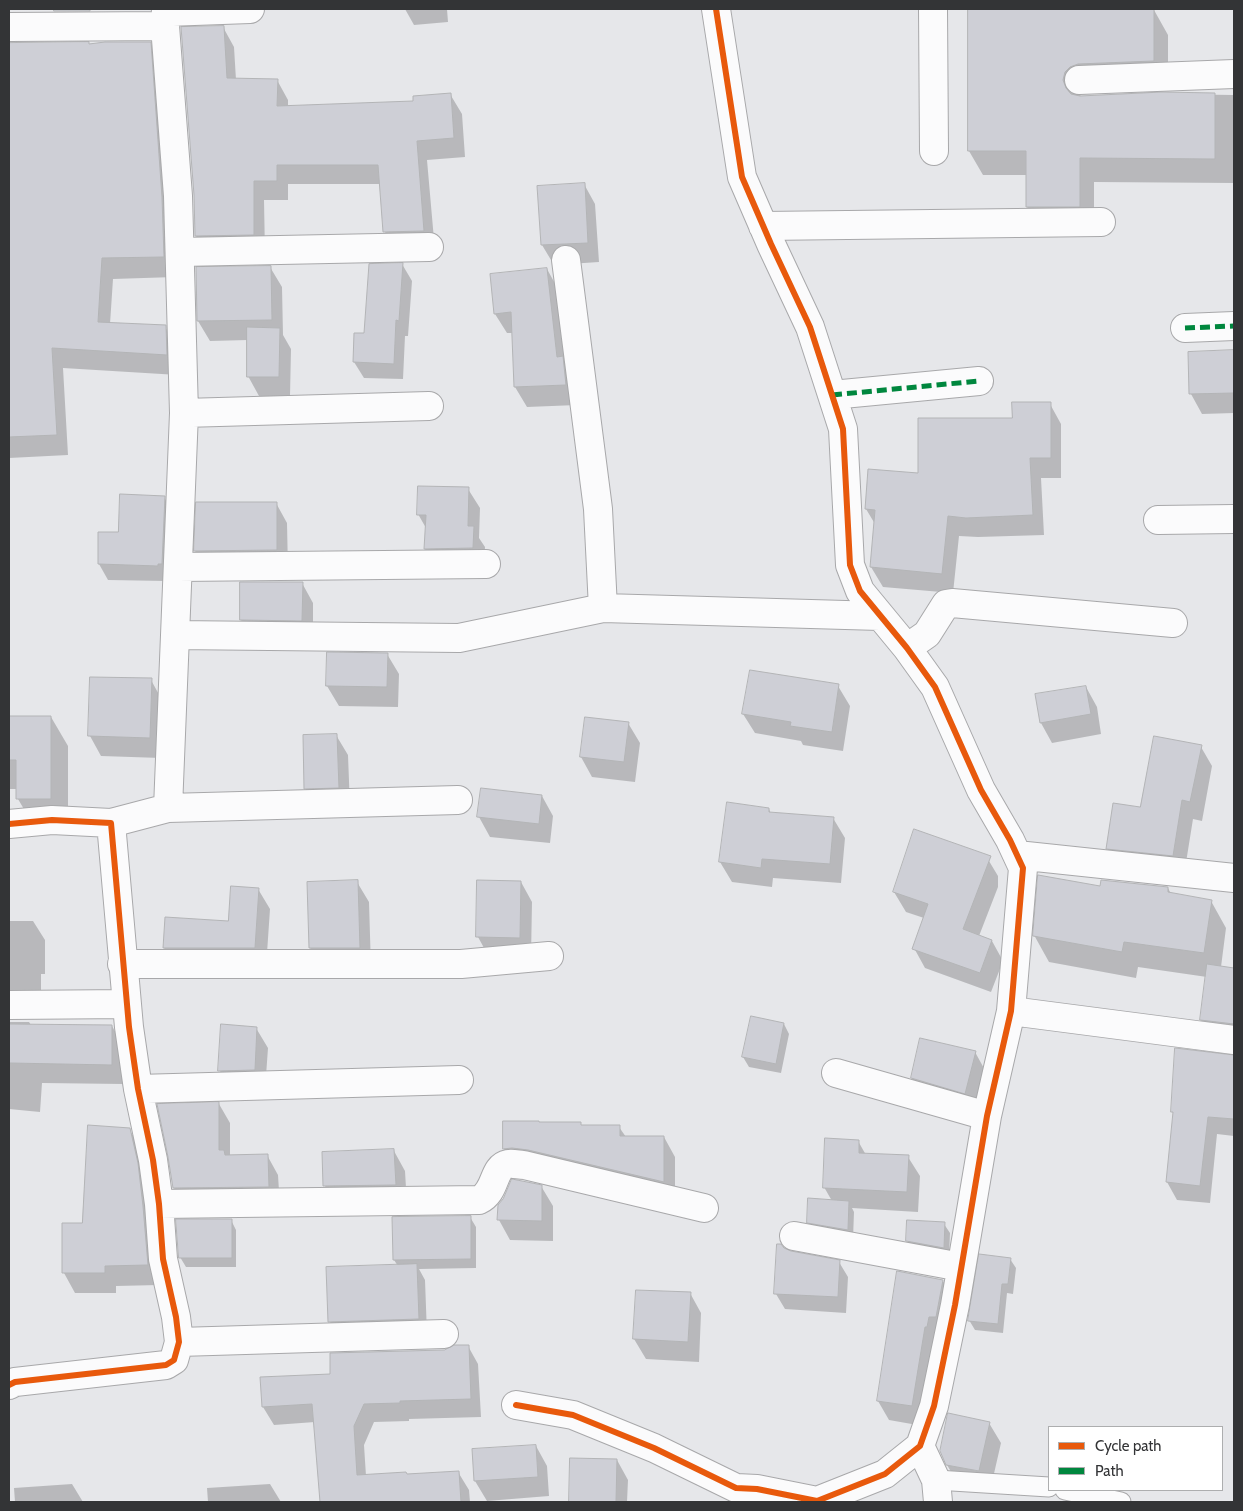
<!DOCTYPE html>
<style>
body{margin:0}
#map{position:relative;width:1243px;height:1511px;overflow:hidden;background:#e6e7ea;font-family:Cabin,sans-serif}
canvas{display:block}
.frame{position:absolute;inset:0;border:10px solid #333436;pointer-events:none}
.legend{position:absolute;left:1048px;top:1426px;width:175px;height:65px;box-sizing:border-box;background:#fff;border:1px solid #adaeaf;margin:0;padding:6px 9px;list-style:none;font-size:15px;color:#333436}
.legend li{display:flex;align-items:center;gap:10px;height:25px}
.legend b{width:25px;border:1px solid #adaeaf}
</style>
<div id="map">
<canvas width="1243" height="1511"></canvas>
<div class="frame"></div>
<ul class="legend">
<li><b style="height:6px;background:#e8590c"></b>Cycle path</li>
<li><b style="height:6px;background:#00873e"></b>Path</li>
</ul>
</div>
<script>
const context = document.querySelector('canvas').getContext('2d');
context.lineJoin = 'round';
function paint(path, color) { context.fillStyle = color; context.fill(path, 'evenodd'); }
function strokePath(path, color, width, dash) { context.strokeStyle = color; context.lineWidth = width; context.lineCap = dash ? 'butt' : 'round'; context.setLineDash(dash || []); context.stroke(path); }
const shadow = new Path2D(`
 M 405,9 L 447,9 L 448,22 L 414,25 Z
 M 969,9 L 1154,10 L 1168,35 L 1168,86 L 1085,91 L 1079,97 L 1162,94 L 1234,95 L 1234,183 L 1094,182 L 1094,231 L 1042,232 L 1027,207 L 1027,175 L 983,175 L 969,151 Z
 M 223,27 L 234,47 L 236,80 L 277,80 L 288,100 L 288,107 L 415,103 L 450,94 L 462,114 L 465,157 L 427,160 L 435,251 L 396,252 L 385,232 L 381,184 L 288,184 L 288,200 L 264,200 L 265,254 L 207,256 L 196,236 Z
 M 88,43 L 89,45 L 150,43 L 162,63 L 175,277 L 113,279 L 110,324 L 165,327 L 177,347 L 178,375 L 63,368 L 68,455 L 9,458 L 9,44 Z
 M 584,184 L 595,204 L 599,262 L 554,265 L 542,245 Z
 M 402,264 L 412,281 L 408,336 L 405,336 L 403,379 L 364,378 L 354,362 L 355,334 L 365,334 Z
 M 270,267 L 282,287 L 283,335 L 291,349 L 290,396 L 259,396 L 248,376 L 248,340 L 210,341 L 198,321 Z
 M 547,269 L 558,289 L 577,405 L 527,407 L 515,387 L 513,333 L 507,333 L 495,314 Z
 M 1234,352 L 1234,413 L 1202,414 L 1191,394 L 1190,353 Z
 M 1050,404 L 1061,424 L 1061,478 L 1041,478 L 1044,535 L 978,537 L 959,536 L 953,593 L 883,587 L 871,567 L 875,524 L 866,509 L 919,474 L 1014,419 Z
 M 468,489 L 480,508 L 479,538 L 485,547 L 484,568 L 436,569 L 425,549 L 426,528 L 418,514 Z
 M 164,497 L 173,513 L 166,581 L 108,580 L 99,564 L 100,533 L 119,534 Z
 M 276,503 L 287,523 L 288,570 L 207,571 L 195,551 Z
 M 302,583 L 313,603 L 313,640 L 253,640 L 241,620 Z
 M 387,654 L 399,674 L 398,707 L 339,706 L 327,686 Z
 M 91,678 L 151,680 L 162,700 L 161,758 L 101,756 L 90,736 Z
 M 838,686 L 850,706 L 843,751 L 803,745 L 801,741 L 755,733 L 743,714 Z
 M 1086,687 L 1097,707 L 1101,734 L 1052,743 L 1041,723 L 1036,695 Z
 M 9,717 L 51,717 L 68,746 L 68,828 L 35,828 L 18,799 L 18,789 L 9,789 Z
 M 586,718 L 628,723 L 640,743 L 635,782 L 592,777 L 581,757 Z
 M 336,735 L 348,755 L 350,807 L 317,808 L 305,788 Z
 M 1201,747 L 1212,766 L 1202,821 L 1193,819 L 1184,875 L 1119,868 L 1107,848 L 1141,808 Z
 M 542,796 L 553,816 L 550,843 L 490,837 L 479,817 Z
 M 769,809 L 771,814 L 833,818 L 845,838 L 841,883 L 773,878 L 772,887 L 732,882 L 720,862 Z
 M 986,856 L 998,876 L 998,887 L 979,936 L 992,941 L 1003,961 L 991,992 L 925,968 L 914,948 L 924,918 L 906,912 L 894,892 Z
 M 357,882 L 369,902 L 371,968 L 322,968 L 310,948 L 308,883 Z
 M 521,882 L 532,902 L 531,957 L 489,957 L 478,937 Z
 M 1101,888 L 1168,888 L 1171,894 L 1211,901 L 1226,928 L 1221,967 L 1234,969 L 1234,1042 L 1212,1039 L 1201,1020 L 1207,977 L 1138,967 L 1136,978 L 1049,962 L 1034,935 Z
 M 258,889 L 270,909 L 266,968 L 176,968 L 164,948 L 166,918 L 229,923 Z
 M 9,921 L 33,921 L 45,940 L 45,974 L 41,974 L 41,1009 L 9,1015 Z
 M 9,1022 L 29,1022 L 31,1025 L 112,1026 L 123,1046 L 123,1084 L 42,1083 L 40,1112 L 9,1109 Z
 M 784,1024 L 789,1034 L 781,1073 L 749,1067 L 743,1057 Z
 M 256,1028 L 268,1048 L 265,1090 L 231,1091 L 220,1071 Z
 M 975,1052 L 986,1072 L 977,1113 L 923,1098 L 912,1078 Z
 M 1234,1056 L 1234,1136 L 1217,1134 L 1210,1203 L 1177,1200 L 1167,1182 L 1174,1115 L 1172,1111 Z
 M 219,1104 L 230,1123 L 230,1156 L 267,1155 L 278,1175 L 280,1207 L 185,1208 L 174,1188 Z
 M 504,1122 L 619,1127 L 626,1137 L 664,1137 L 675,1157 L 675,1202 L 515,1169 L 504,1149 Z
 M 129,1129 L 141,1149 L 159,1285 L 116,1286 L 116,1293 L 75,1293 L 64,1273 L 83,1224 Z
 M 858,1141 L 866,1155 L 908,1157 L 920,1176 L 918,1212 L 852,1208 L 854,1212 L 853,1239 L 814,1232 L 808,1222 L 832,1201 L 824,1187 Z
 M 394,1151 L 405,1171 L 407,1205 L 336,1206 L 325,1186 Z
 M 541,1186 L 553,1206 L 553,1241 L 510,1240 L 499,1220 L 499,1206 Z
 M 470,1217 L 476,1227 L 476,1268 L 419,1269 L 425,1280 L 427,1334 L 338,1337 L 330,1322 L 398,1266 L 394,1260 L 393,1218 Z
 M 231,1220 L 236,1230 L 236,1267 L 186,1267 L 180,1257 Z
 M 944,1224 L 950,1233 L 949,1257 L 913,1250 L 908,1241 Z
 M 783,1249 L 791,1253 L 839,1262 L 848,1277 L 846,1313 L 785,1309 L 776,1294 Z
 M 1010,1259 L 1016,1268 L 1013,1294 L 1007,1293 L 1003,1333 L 975,1330 L 969,1320 Z
 M 943,1281 L 954,1301 L 923,1426 L 889,1420 L 878,1401 Z
 M 637,1291 L 690,1293 L 701,1313 L 699,1362 L 646,1359 L 634,1339 Z
 M 468,1346 L 478,1364 L 481,1417 L 409,1419 L 409,1421 L 374,1422 L 364,1445 L 366,1476 L 407,1476 L 458,1472 L 469,1490 L 470,1502 L 321,1502 L 315,1422 L 274,1425 L 263,1407 L 332,1375 Z
 M 989,1423 L 1001,1443 L 990,1491 L 959,1485 L 947,1465 Z
 M 536,1446 L 547,1466 L 549,1496 L 487,1501 L 475,1481 Z
 M 571,1459 L 617,1460 L 628,1480 L 627,1502 L 570,1502 Z
 M 72,1484 L 83,1502 L 15,1502 L 14,1488 Z
 M 270,1484 L 281,1502 L 208,1502 L 207,1488 Z`);
const building = new Path2D(`
 M 54,9 L 90,9 L 90,11 L 54,11 Z
 M 968,9 L 1154,9 L 1154,61 L 1078,64 L 1070,67 L 1065,72 L 1063,80 L 1066,88 L 1071,94 L 1080,96 L 1162,92 L 1215,93 L 1215,159 L 1080,158 L 1080,207 L 1026,207 L 1026,151 L 968,151 Z
 M 224,26 L 227,78 L 278,79 L 277,106 L 413,101 L 413,96 L 451,93 L 454,138 L 417,141 L 424,231 L 383,232 L 378,165 L 277,165 L 277,181 L 254,181 L 254,235 L 195,236 L 194,195 L 181,27 Z
 M 89,42 L 89,44 L 105,42 L 151,42 L 162,197 L 164,257 L 102,258 L 98,322 L 166,325 L 167,355 L 52,348 L 57,435 L 9,437 L 9,43 Z
 M 585,183 L 588,243 L 541,245 L 537,186 Z
 M 403,263 L 399,321 L 396,320 L 394,364 L 353,362 L 354,333 L 364,333 L 369,264 Z
 M 271,266 L 272,320 L 197,321 L 196,267 Z
 M 547,268 L 557,357 L 563,356 L 566,385 L 514,387 L 511,312 L 494,314 L 490,274 Z
 M 247,327 L 280,328 L 279,377 L 247,377 Z
 M 1234,350 L 1234,393 L 1189,394 L 1188,352 Z
 M 1012,402 L 1051,402 L 1051,458 L 1030,458 L 1033,515 L 966,518 L 948,516 L 942,574 L 870,567 L 875,510 L 865,509 L 868,469 L 918,473 L 918,418 L 1012,418 Z
 M 418,486 L 469,487 L 468,526 L 474,526 L 473,548 L 424,549 L 426,515 L 417,515 Z
 M 120,494 L 165,496 L 162,564 L 158,564 L 158,566 L 98,564 L 98,532 L 118,532 Z
 M 196,502 L 277,502 L 277,550 L 194,551 Z
 M 240,582 L 303,582 L 302,621 L 240,620 Z
 M 327,652 L 388,653 L 387,687 L 326,686 Z
 M 750,670 L 839,684 L 832,732 L 790,726 L 791,722 L 742,714 Z
 M 90,677 L 152,678 L 150,738 L 88,736 Z
 M 1086,686 L 1091,714 L 1040,723 L 1035,694 Z
 M 9,716 L 51,716 L 51,799 L 16,799 L 16,760 L 9,760 Z
 M 585,717 L 629,722 L 624,762 L 580,757 Z
 M 337,734 L 339,788 L 304,789 L 303,735 Z
 M 1154,736 L 1202,745 L 1190,802 L 1182,800 L 1173,856 L 1106,849 L 1113,803 L 1140,807 Z
 M 481,788 L 542,795 L 539,824 L 477,817 Z
 M 727,802 L 769,808 L 769,812 L 834,817 L 830,864 L 762,859 L 761,868 L 719,862 Z
 M 914,829 L 991,856 L 963,929 L 992,940 L 980,973 L 912,949 L 928,904 L 893,892 Z
 M 1038,875 L 1100,886 L 1101,880 L 1168,887 L 1168,892 L 1212,900 L 1204,953 L 1124,942 L 1122,952 L 1033,936 Z
 M 358,880 L 360,948 L 309,948 L 307,882 Z
 M 477,880 L 521,881 L 520,938 L 476,937 Z
 M 231,886 L 259,888 L 255,948 L 163,948 L 165,917 L 228,921 Z
 M 1207,964 L 1234,968 L 1234,1024 L 1200,1020 Z
 M 751,1016 L 784,1023 L 776,1064 L 742,1057 Z
 M 9,1024 L 112,1025 L 112,1065 L 9,1063 Z
 M 221,1024 L 257,1027 L 255,1070 L 218,1071 Z
 M 920,1038 L 976,1051 L 965,1094 L 911,1078 Z
 M 1175,1048 L 1234,1055 L 1234,1119 L 1208,1117 L 1200,1186 L 1166,1182 L 1173,1112 L 1171,1112 Z
 M 219,1102 L 219,1150 L 224,1150 L 225,1155 L 268,1154 L 269,1187 L 173,1188 L 168,1157 L 157,1104 Z
 M 503,1121 L 539,1121 L 539,1122 L 581,1122 L 581,1125 L 620,1125 L 620,1136 L 664,1136 L 664,1182 L 528,1150 L 512,1148 L 503,1149 Z
 M 88,1125 L 130,1128 L 138,1163 L 143,1206 L 148,1265 L 105,1266 L 105,1273 L 62,1273 L 62,1223 L 82,1223 Z
 M 825,1138 L 859,1140 L 859,1153 L 909,1155 L 907,1192 L 823,1188 Z
 M 394,1149 L 396,1185 L 323,1186 L 322,1152 Z
 M 512,1179 L 542,1185 L 542,1221 L 497,1220 L 498,1205 L 503,1199 Z
 M 808,1198 L 849,1201 L 848,1230 L 807,1223 Z
 M 471,1216 L 471,1259 L 393,1260 L 392,1217 Z
 M 176,1219 L 232,1219 L 232,1258 L 179,1258 Z
 M 907,1220 L 945,1222 L 944,1248 L 906,1241 Z
 M 777,1244 L 781,1244 L 784,1248 L 791,1251 L 840,1260 L 838,1297 L 774,1294 Z
 M 979,1254 L 1011,1258 L 1008,1284 L 1002,1284 L 998,1324 L 968,1321 Z
 M 417,1264 L 419,1319 L 328,1322 L 326,1267 Z
 M 897,1271 L 943,1280 L 936,1317 L 929,1317 L 927,1327 L 925,1327 L 912,1406 L 877,1401 Z
 M 636,1290 L 691,1292 L 688,1342 L 633,1339 Z
 M 454,1345 L 469,1345 L 471,1399 L 400,1401 L 400,1403 L 364,1404 L 354,1426 L 357,1475 L 406,1472 L 407,1474 L 459,1471 L 461,1502 L 320,1502 L 312,1404 L 262,1407 L 260,1377 L 330,1374 L 330,1353 L 444,1350 Z
 M 948,1413 L 990,1422 L 979,1471 L 946,1465 L 940,1451 Z
 M 536,1445 L 538,1477 L 474,1481 L 472,1449 Z
 M 570,1458 L 617,1459 L 616,1502 L 569,1502 Z`);
const lane = new Path2D(`
 M 936,1480 L 1049,1487
 M 1065,1490 L 1121,1502`);
const street = new Path2D(`
 M 166,9 L 165,26 L 178,196 L 184,413 L 168,808
 M 933,9 L 934,151
 M 166,12 L 250,9
 M 9,27 L 165,26
 M 1079,80 L 1234,74
 M 763,226 L 1101,222
 M 180,252 L 429,247
 M 566,260 L 598,509 L 603,608
 M 1185,328 L 1234,326
 M 832,395 L 979,381
 M 184,413 L 429,406
 M 1158,520 L 1234,519
 M 178,567 L 486,564
 M 175,635 L 459,638 L 603,608 L 880,616
 M 907,648 L 927,634 L 946,604 L 952,603 L 1173,623
 M 111,823 L 168,808 L 458,800
 M 9,824 L 52,820 L 111,823 L 129,1027 L 138,1089 L 153,1160 L 159,1204 L 163,1259 L 176,1317 L 179,1342 L 174,1360 L 166,1365 L 15,1382 L 9,1385
 M 1017,855 L 1234,878
 M 122,964 L 461,964 L 549,956
 M 9,1005 L 127,1004
 M 1011,1011 L 1234,1040
 M 836,1073 L 987,1116
 M 138,1089 L 459,1080
 M 159,1204 L 479,1200 C 497,1192 492,1167 508,1164 C 513,1163 519,1165 524,1165 L 704,1208
 M 794,1236 L 961,1267
 M 179,1342 L 444,1334
 M 516,1405 L 573,1415 L 654,1448 L 736,1488 L 757,1489 L 817,1501 L 885,1474 L 920,1446 L 934,1406 L 955,1305 L 987,1116 L 1011,1011 L 1023,868 L 1010,840 L 981,790 L 935,687 L 907,648 L 860,591 L 850,565 L 843,429 L 810,327 L 771,244 L 742,177 L 716,9
 M 920,1446 L 936,1480 L 938,1502`);
const quiet = new Path2D(`
 M 1185,328 L 1234,326
 M 832,395 L 979,381`);
const cycleway = new Path2D(`
 M 9,824 L 52,820 L 111,823 L 129,1027 L 138,1089 L 153,1160 L 159,1204 L 163,1259 L 176,1317 L 179,1342 L 174,1360 L 166,1365 L 15,1382 L 9,1385
 M 516,1405 L 573,1415 L 654,1448 L 736,1488 L 757,1489 L 817,1501 L 885,1474 L 920,1446 L 934,1406 L 955,1305 L 987,1116 L 1011,1011 L 1023,868 L 1010,840 L 981,790 L 935,687 L 907,648 L 860,591 L 850,565 L 843,429 L 810,327 L 771,244 L 742,177 L 716,9`);
paint(shadow, '#0003');
paint(building, '#cecfd6');
strokePath(building, '#b3b4b6', 1);
strokePath(lane, '#a8a8aa', 21);
strokePath(street, '#a8a8aa', 30);
strokePath(lane, '#fbfbfc', 19);
strokePath(street, '#fbfbfc', 28);
strokePath(quiet, '#00873e', 5, [10, 5]);
strokePath(cycleway, '#e8590c', 6);
</script>
